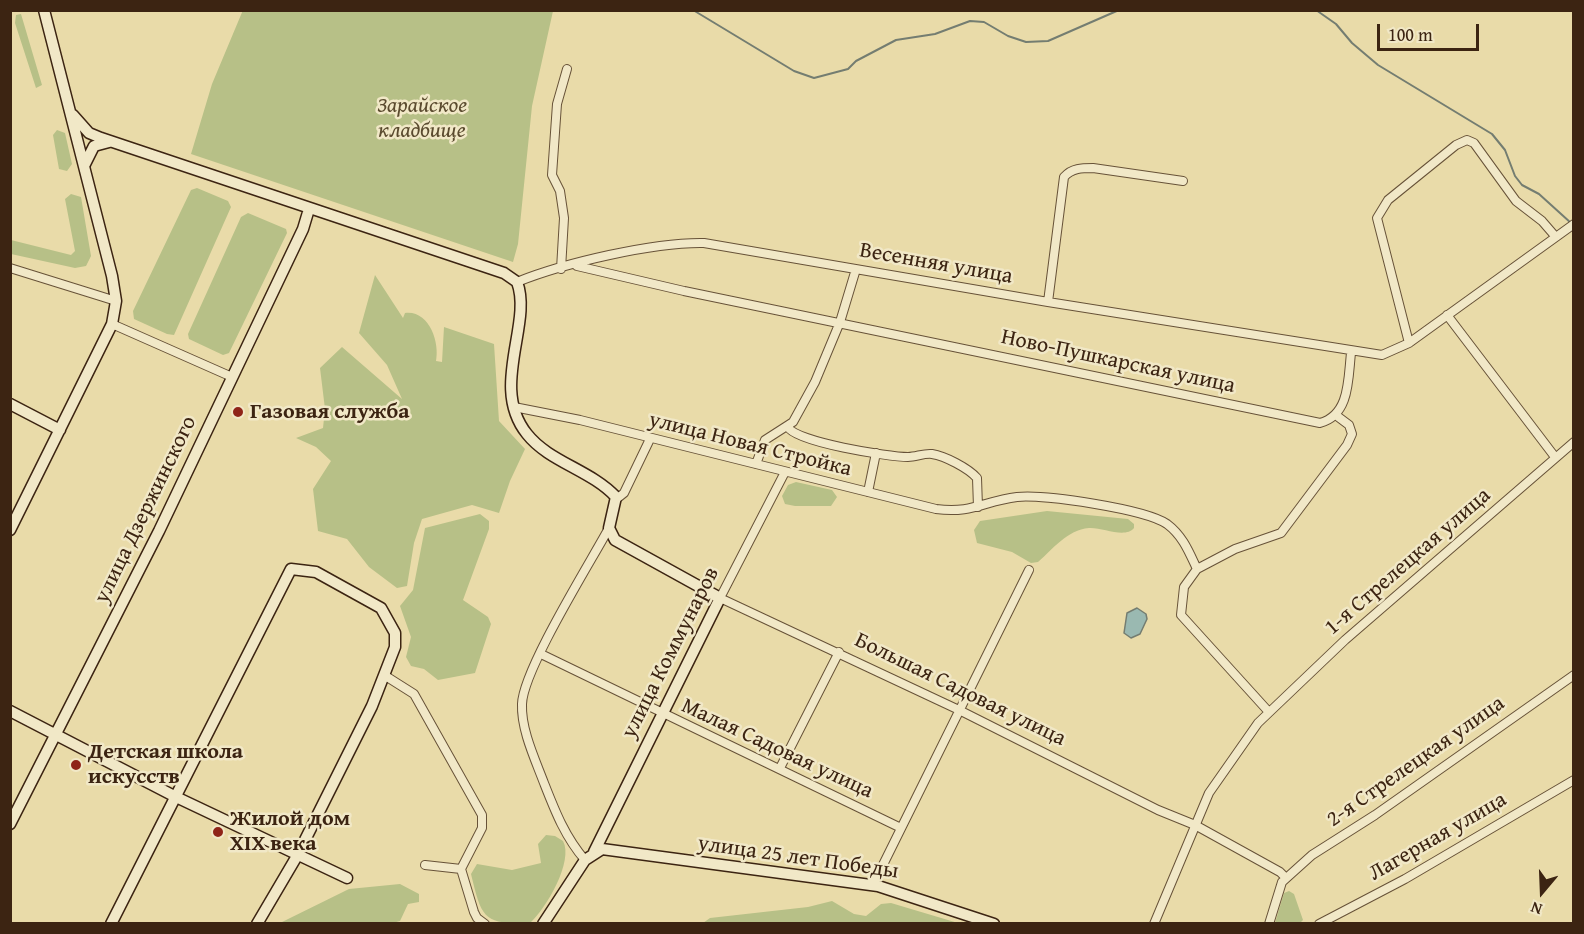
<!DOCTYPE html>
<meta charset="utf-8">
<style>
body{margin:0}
#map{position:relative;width:1584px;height:934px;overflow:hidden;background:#e9dba9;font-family:"Gentium Book Plus",serif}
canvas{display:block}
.frame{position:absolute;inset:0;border:12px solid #3c2412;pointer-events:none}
.north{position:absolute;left:1512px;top:862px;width:60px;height:60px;-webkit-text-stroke:4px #f1e8c7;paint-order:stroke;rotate:199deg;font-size:16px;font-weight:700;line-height:24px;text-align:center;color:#3c2412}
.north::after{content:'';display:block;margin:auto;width:21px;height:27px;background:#3c2412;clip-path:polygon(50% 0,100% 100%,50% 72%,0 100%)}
.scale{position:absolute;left:1377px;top:24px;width:102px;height:27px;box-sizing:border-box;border:3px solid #3c2412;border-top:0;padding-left:8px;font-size:18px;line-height:21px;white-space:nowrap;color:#3c2412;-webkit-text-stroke:4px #f1e8c7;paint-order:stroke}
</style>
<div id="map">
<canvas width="1584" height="934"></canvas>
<div class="frame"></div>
<div class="north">N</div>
<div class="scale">100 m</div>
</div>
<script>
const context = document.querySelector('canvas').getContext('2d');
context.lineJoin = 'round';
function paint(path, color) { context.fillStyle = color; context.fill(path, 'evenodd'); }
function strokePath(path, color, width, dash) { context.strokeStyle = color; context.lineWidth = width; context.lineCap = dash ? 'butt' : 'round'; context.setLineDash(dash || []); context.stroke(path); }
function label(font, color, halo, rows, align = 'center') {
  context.font = font + ' "Gentium Book Plus",serif'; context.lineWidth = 5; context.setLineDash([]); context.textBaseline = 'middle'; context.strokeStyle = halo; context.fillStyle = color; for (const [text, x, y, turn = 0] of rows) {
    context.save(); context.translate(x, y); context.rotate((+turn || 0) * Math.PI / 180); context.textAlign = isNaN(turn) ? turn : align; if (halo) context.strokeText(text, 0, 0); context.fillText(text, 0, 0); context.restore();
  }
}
const green = new Path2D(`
 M 243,10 L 553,11 L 532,106 L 518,244 L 513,262 L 191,154 L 212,84 Z
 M 21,14 L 42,85 L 36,88 L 15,23 L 16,15 Z
 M 57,130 L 65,133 L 72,164 L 67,171 L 59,169 L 53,135 Z
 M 197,188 L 228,201 L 231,207 L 174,335 L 167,334 L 134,319 L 133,311 L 191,190 Z
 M 71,194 L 81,197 L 91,256 L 86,266 L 75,268 L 11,254 L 11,240 L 71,255 L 75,251 L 65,199 Z
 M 248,213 L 286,229 L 287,233 L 229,353 L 223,355 L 189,339 L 188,334 L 241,217 Z
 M 375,275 L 403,318 L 405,313 C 429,310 440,342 436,361 L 442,362 L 444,327 L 494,344 L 499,421 L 525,449 L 510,481 L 499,513 L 472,505 L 422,519 L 414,543 L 407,586 L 397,588 L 369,567 L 347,539 L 318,531 L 313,489 L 331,461 L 316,447 L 296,438 L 323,428 L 325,409 L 320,368 L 342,347 L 402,399 L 387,365 L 359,333 Z
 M 796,482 L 832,490 L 837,497 L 831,506 L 795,506 L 785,504 L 782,496 L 788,485 Z
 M 1047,511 L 1128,519 L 1134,524 L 1134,528 C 1125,539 1102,527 1089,528 C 1067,530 1053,549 1038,562 L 1031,563 L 1012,552 L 977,543 L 974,530 L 980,521 Z
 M 480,514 L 489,521 L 489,529 L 463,600 L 488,617 L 491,624 L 475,673 L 438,680 L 424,669 L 411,666 L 406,657 L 411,637 L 400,606 L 413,590 L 425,528 Z
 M 546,835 L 555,836 L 563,841 C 574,861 546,909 530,923 C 484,924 482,920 471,874 L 477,864 L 512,870 L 541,863 L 538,844 Z
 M 400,884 L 419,894 L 419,902 L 408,904 L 400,921 L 389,924 L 280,923 L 349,889 Z
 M 1289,891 L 1294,894 L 1303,920 L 1300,923 L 1275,923 L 1284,893 Z
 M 832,901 L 854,914 L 866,916 L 881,904 L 891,903 L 958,923 L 703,923 L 710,918 L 808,907 Z`);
const water = new Path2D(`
 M 1137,608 L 1146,614 L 1147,619 L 1140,634 L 1131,638 L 1124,633 L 1127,613 Z`);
const stream = new Path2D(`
 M 693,10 L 794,71 L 814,78 L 848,69 L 856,61 L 896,40 L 935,34 L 970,21 L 984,22 L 1008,36 L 1026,42 L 1048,41 L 1119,10
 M 1316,10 L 1336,24 L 1352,43 L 1378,65 L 1492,134 L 1505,150 L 1515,176 L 1522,185 L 1539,194 L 1571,223`);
const street = new Path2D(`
 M 577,266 L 684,291 L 1320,423 C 1350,415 1348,379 1351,353
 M 10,268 L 116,301
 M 561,269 L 564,218 L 560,191 L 552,175 L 557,104 L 567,69
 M 517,282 C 564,263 654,242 704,243 L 1048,302 L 1382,355 L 1409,343 L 1574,224
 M 1048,302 L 1064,177 C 1072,168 1082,168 1093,168 L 1183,181
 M 1447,315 L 1555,457
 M 112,324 L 232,377
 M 1409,343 L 1377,218 L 1388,200 L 1456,145 L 1467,140 L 1474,143 L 1516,201 L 1542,221 L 1555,236
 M 514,407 L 580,420 L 936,509 C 972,514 984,501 1017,497 C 1044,494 1145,509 1167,524 C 1183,536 1189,552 1197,569
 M 788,427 C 795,442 889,457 908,457 C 916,457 924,453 932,454 C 945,456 968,468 977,478 L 978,507
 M 756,464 L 765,440 L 793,422 L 815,382 L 840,322 L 856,269
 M 785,472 L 720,598 L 959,710 L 1158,810 L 1195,825 L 1280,872 L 1286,878
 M 868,492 L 876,453
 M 616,497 L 619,497 L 624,493 L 650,439
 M 1197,569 L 1235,549 L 1281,533 L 1347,445 L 1352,434 L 1349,425 L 1337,416
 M 1197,569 L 1184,587 L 1181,615 L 1268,711
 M 541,654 L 901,828
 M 384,675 L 414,694 L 482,815 L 482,828 L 461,869
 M 780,768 L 839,652
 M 585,860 C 565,837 555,811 544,783 C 535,759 521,730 522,704 C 523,670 590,563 609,528
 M 425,865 L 461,869
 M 461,869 L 474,912 L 477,918 L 485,924
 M 873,885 L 1029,570
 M 1154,924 L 1209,793 L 1258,723 L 1345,640 L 1574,442
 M 1269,924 L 1282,882 L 1312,855 L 1375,815 L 1574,675
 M 1319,924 L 1405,879 L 1574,780`);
const secondary = new Path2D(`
 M 73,115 L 89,133 L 101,138 L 504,273 L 517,282 C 533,324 489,387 527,434 C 549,462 591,470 616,497 L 609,528 L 615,540 L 720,598 L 594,852
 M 85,164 L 94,146 L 109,142
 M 10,404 L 60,430
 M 10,530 L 112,324 L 116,301 L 112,276 L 44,10
 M 10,711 L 176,797 L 347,878
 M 10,824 L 159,531 L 303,229 L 309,209
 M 111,924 L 291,569 L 316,572 L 381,608 L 395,633 L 395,647 L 372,706 L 297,856 L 257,924
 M 543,924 L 585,860 L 602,849 L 878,886 L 994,924`);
const markers = [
 [238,412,6,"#8f2418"],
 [76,765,6,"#8f2418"],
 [218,832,6,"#8f2418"]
];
const parkNames = [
 ["Зарайское",422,106],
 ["кладбище",422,131]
];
const streetNames = [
 ["Весенняя улица",936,264,10],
 ["Ново-Пушкарская улица",1118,362,12],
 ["улица Новая Стройка",750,445,14],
 ["улица Дзержинского",146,510,-64],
 ["1-я Стрелецкая улица",1408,562,-41],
 ["улица Коммунаров",671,653,-63],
 ["Большая Садовая улица",960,690,26],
 ["Малая Садовая улица",777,749,25],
 ["2-я Стрелецкая улица",1416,762,-35],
 ["Лагерная улица",1438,837,-30],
 ["улица 25 лет Победы",798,858,8]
];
const poiNames = [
 ["Газовая служба",250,412],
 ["Детская школа",88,752],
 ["искусств",88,777],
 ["Жилой дом",230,819],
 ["XIX века",230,844]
];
paint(green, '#b7c087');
paint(water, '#9ab9b1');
strokePath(water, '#747d71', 1.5);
strokePath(stream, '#747d71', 2);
strokePath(street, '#675238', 10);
strokePath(secondary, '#3c2412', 13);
strokePath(street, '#f1e8c7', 8);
strokePath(secondary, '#f1e8c7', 10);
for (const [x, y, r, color] of markers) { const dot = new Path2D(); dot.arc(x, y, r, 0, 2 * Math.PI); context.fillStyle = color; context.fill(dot); strokePath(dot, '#f1e8c7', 2); }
label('italic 22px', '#5b4b2f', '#f1e8c7', parkNames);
label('22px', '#3c2412', '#f1e8c7', streetNames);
label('bold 22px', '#3c2412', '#f1e8c7', poiNames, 'left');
</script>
